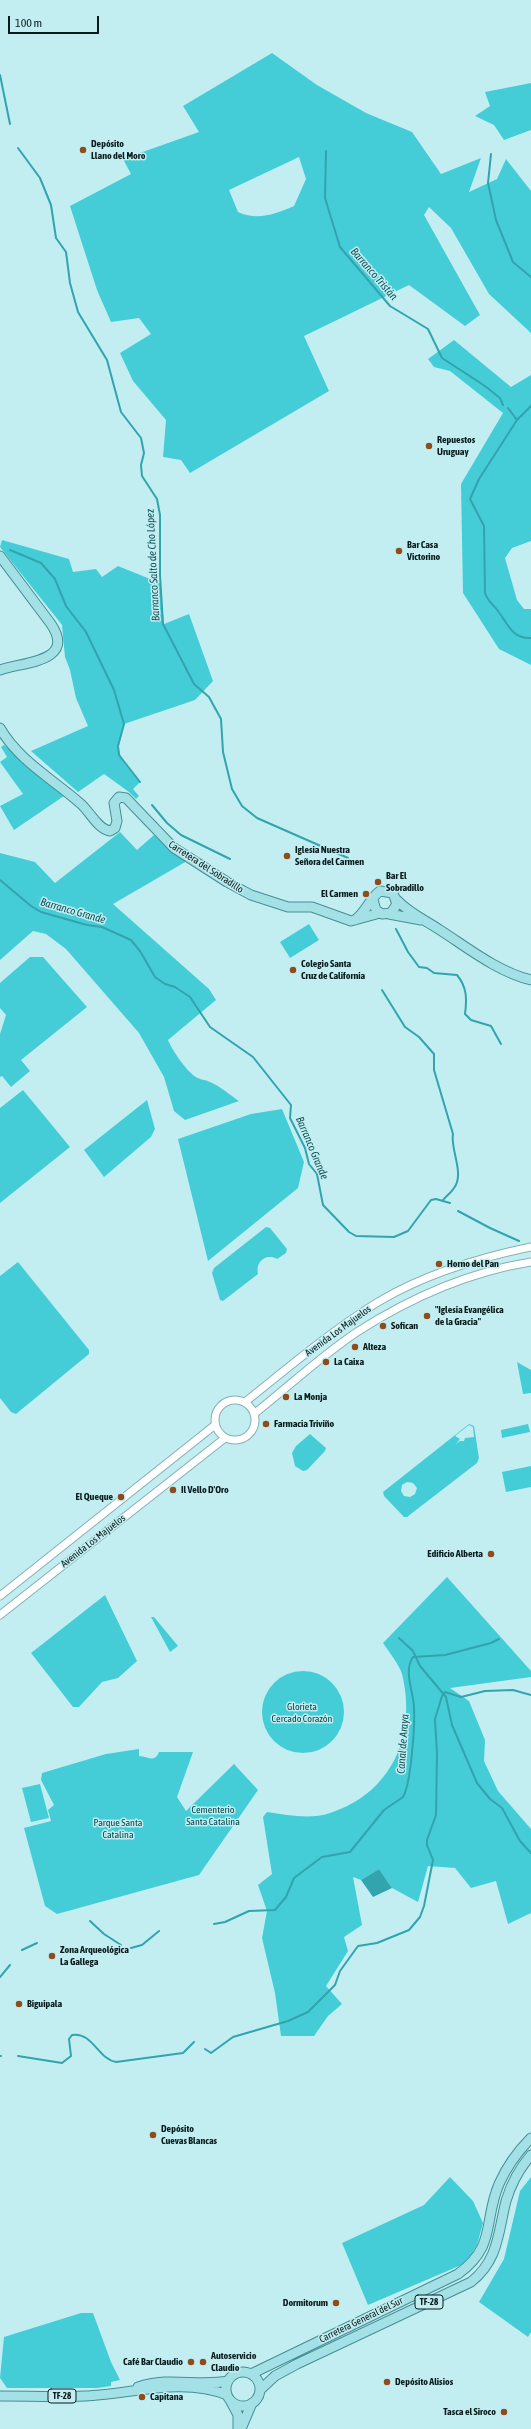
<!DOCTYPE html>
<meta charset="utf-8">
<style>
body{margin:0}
#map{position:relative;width:531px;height:2429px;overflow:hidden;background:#c2eef2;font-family:"Asap Condensed",sans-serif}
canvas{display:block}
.scale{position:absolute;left:8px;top:16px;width:91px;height:18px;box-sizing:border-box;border:2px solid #091b1c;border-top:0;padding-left:5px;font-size:12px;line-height:14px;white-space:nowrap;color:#091b1c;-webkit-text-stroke:3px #c2eef2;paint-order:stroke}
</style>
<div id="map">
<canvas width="531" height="2429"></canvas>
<div class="scale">100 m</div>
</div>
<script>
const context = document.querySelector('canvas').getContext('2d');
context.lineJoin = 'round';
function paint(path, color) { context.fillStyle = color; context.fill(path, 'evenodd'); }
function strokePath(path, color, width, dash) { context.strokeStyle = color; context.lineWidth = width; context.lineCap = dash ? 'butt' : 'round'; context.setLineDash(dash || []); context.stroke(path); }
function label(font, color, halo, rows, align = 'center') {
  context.font = font + ' "Asap Condensed",sans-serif'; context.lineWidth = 3; context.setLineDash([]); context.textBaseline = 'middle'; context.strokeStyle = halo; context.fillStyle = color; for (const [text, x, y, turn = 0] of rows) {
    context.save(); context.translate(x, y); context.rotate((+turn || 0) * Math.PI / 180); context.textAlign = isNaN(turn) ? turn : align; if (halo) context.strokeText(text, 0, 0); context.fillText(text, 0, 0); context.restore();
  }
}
const green = new Path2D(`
 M 272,53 L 317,85 L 366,113 L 412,132 L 441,174 L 481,158 L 469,192 L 497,179 L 506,159 L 531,191 L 531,333 L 489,294 L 451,228 L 429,207 L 424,215 L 480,315 L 465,326 L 409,285 L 304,336 L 329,391 L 190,473 L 181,460 L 163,457 L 166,420 L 133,381 L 120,353 L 151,334 L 139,318 L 111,322 L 97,290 L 70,206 L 131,174 L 123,159 L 199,132 L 183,106 ZM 299,157 L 306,179 L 294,206 C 276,214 257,221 238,212 L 229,190 Z
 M 531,83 L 531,130 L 504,140 L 494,125 L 475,116 L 490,106 L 485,92 Z
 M 454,340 L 511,387 L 531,375 L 531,541 L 512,548 L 505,558 L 517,600 L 524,609 L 531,609 L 531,665 L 499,649 L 463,593 L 461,484 L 503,413 L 450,371 L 434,367 L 428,359 Z
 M 2,540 L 69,559 L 73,572 L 96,569 L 102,577 L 118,566 L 160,583 L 164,624 L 189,614 L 213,681 L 195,700 L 124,724 C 113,755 121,759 140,782 L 133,789 L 139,796 L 136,799 L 129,792 L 104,774 L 78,792 L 31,751 L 88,726 L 76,698 L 70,670 L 65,657 L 62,625 L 0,547 Z
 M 4,745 L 64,796 L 14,830 L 0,806 L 23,794 L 0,762 L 7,757 L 1,747 Z
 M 120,832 L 137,850 L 154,835 L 171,851 L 187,861 L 113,904 L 209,989 L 216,1000 L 168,1040 C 172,1050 188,1074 198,1078 C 202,1080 206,1080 210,1082 C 220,1086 230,1095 239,1101 L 185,1120 L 174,1111 L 164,1077 L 139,1033 L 66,949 L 46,934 L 33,931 L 0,960 L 0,853 L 35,862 L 55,883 Z
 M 309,924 L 319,940 L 290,958 L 280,942 Z
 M 30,957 L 43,957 L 87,1007 L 21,1060 L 30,1071 L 11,1087 L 2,1076 L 0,1077 L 0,1034 L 6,1015 L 0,1008 L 0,983 Z
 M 23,1090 L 70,1147 L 0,1203 L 0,1108 Z
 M 147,1100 L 155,1129 L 151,1137 L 104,1177 L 84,1150 Z
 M 282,1109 L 304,1162 L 298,1188 L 208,1261 L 178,1139 L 251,1114 Z
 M 266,1227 L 270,1228 L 287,1249 L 286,1253 L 277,1259 C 266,1253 255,1262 258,1274 L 223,1301 L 220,1300 L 212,1273 L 214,1268 Z
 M 18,1262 L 89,1350 L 89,1354 L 16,1414 L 11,1412 L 0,1398 L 0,1276 Z
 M 517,1362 L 531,1370 L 531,1393 L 523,1394 Z
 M 469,1424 L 474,1426 L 479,1458 L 477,1463 L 407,1517 L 404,1517 L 384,1496 L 383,1492 ZM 469,1425 L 473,1427 L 474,1437 L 465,1438 L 464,1441 L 460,1441 L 456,1444 L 460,1439 L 455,1436 ZM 407,1482 L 413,1483 L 417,1488 L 415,1494 L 410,1497 L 404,1496 L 401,1491 L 402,1485 Z
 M 528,1424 L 530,1432 L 502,1438 L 501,1430 Z
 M 310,1434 L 326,1448 L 325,1451 L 307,1470 L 303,1471 L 295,1466 L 292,1453 L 296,1446 Z
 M 531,1466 L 531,1487 L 506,1492 L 502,1472 Z
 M 447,1577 L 531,1671 L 531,1677 L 450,1688 L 469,1701 L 485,1740 L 484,1761 L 498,1791 L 531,1829 L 531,1913 L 508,1924 L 496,1881 L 471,1888 L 455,1868 L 428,1866 L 418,1902 L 392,1888 L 379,1869 L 361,1880 L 353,1877 L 362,1925 L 344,1937 L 348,1951 L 326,1986 L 342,2004 L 328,2016 L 314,2036 L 281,2036 L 275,1993 L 262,1938 L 267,1911 L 258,1885 L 272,1874 L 263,1817 L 267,1812 C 288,1815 310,1820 330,1813 C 392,1793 417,1735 402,1674 C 399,1664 389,1652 383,1643 Z
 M 105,1595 L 137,1661 L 118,1678 L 102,1682 L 79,1707 L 73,1707 L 31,1653 Z
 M 151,1617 L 154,1617 L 178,1646 L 170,1652 Z
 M262 1712a41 41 0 1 1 82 0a41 41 0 1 1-82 0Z
 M 139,1749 L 139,1756 C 148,1756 154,1764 159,1752 L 193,1752 L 177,1797 L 186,1811 L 234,1764 L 258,1790 L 199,1875 L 57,1914 L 45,1906 L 24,1828 L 51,1821 L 48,1810 L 54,1805 L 41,1780 L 42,1773 L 106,1754 Z
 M 40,1784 L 49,1818 L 31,1822 L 22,1788 Z
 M 450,2177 L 473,2201 L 483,2223 L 477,2245 L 466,2263 L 368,2305 L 342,2243 L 424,2205 Z
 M 531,2177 L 531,2332 L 528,2337 L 479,2302 L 504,2259 L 520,2191 Z
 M 81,2313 L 93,2313 L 111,2362 L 120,2380 L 111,2382 L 111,2386 L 97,2388 L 7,2388 L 0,2378 L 4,2337 Z`);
const water = new Path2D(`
 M 379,1869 L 392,1888 L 373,1897 L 361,1880 Z`);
const stream = new Path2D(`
 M 0,75 L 10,124
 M 18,148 L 40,178 L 51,205 L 56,238 L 66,252 L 70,283 L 78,312 L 107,360 L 121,412 L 141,438 L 144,453 L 141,465 L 142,476 L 157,499 L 160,515 L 160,575 L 163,624 L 194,684 L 209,697 L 221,719 L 223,752 L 232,789 L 242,806 L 257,818 L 348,858
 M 326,151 L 325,198 L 340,247 L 390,306 L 428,329 L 442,358 L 485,386 L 500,398 L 503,405
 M 491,154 L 488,183 L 496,220 L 513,262 L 531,277
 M 508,408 L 517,420 L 479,479 L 470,499 L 484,526 L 485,593 C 488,602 493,604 498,611 C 508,624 512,639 531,638
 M 517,420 L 531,406
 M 10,550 L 41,563 L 55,579 L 66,606 L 86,632 L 114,690 L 124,724 L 118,746 L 119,755 L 140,782
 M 152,805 L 167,823 L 181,835 L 230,859
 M 0,880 L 31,906 L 41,912 L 87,925 L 102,927 L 131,940 L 140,951 L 155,977 L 165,984 L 175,987 L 190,997 L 210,1027 L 253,1057 L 291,1105 L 290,1118 L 305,1148 L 309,1164 L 317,1174 L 323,1205 L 349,1232 L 356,1236 L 394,1237 L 408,1231 L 431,1200 L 436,1199 L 450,1203
 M 396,929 L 408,952 L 419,967 L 427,968 L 434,973 L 457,975 C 467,987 467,999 465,1014 L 471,1020 L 491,1026 L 501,1044
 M 382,990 L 405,1027 L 419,1037 L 434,1054 L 434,1070 L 453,1134 C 450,1149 465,1174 454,1188 C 451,1193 446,1196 443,1200
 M 458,1211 L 490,1228 L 519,1241
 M 399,1638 L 413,1651 L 420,1666 L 446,1697 L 452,1725 L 477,1783 L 490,1799 L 502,1808 L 520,1841 L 531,1853
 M 90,1921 L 104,1934 L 121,1945
 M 214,1924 L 225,1922 L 249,1911 L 275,1910 L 286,1897 L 294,1878 L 322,1857 L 350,1852 L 384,1810 L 403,1797 C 411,1784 415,1725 414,1708 C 414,1693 403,1671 413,1657 L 445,1655 L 491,1643 L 499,1639
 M 131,1948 L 142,1945 L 159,1931
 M 22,1950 L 37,1943
 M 0,1977 L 10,1965
 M 205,2049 L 211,2053 L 233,2037 L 288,2021 L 308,2012 L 335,1985 L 340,1971 L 358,1946 L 377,1943 L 409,1930 L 420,1917 L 424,1906 L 433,1860 L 427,1845 L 427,1840 L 436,1815 L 437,1754 L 435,1719 L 442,1696 L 445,1692 L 461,1697 L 485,1691 L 513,1690 L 531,1695
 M 0,2056 L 1,2056
 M 18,2056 L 62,2063 L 71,2056 L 69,2039 L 72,2035 C 92,2031 99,2060 116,2062 L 183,2053 L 194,2042`);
const minor = new Path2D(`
 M215 1420a20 20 0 1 1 40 0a20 20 0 1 1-40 0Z
 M 245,1402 C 288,1368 331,1331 378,1302 C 425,1274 478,1258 531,1247
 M 254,1414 C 288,1387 321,1356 357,1332 C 410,1298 469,1272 531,1262
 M 0,1596 L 215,1425
 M 0,1615 L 225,1438`);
const major = new Path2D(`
 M 0,556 L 51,624 C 77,663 21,662 0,670
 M 0,728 C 18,760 54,780 81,804 C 90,812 98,829 110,831 L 115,828 L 117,821 L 114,803 L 119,797 L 126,798 L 174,848 L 227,882 L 251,895 L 288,907 L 312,907 L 351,921 L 380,913
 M 397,900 C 409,913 425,920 440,930 C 468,948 498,972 531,980
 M 389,914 L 421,920
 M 355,920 C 366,912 370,898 380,891 L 393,893 L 397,904 L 391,913 L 382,914 L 376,910 L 373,900
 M226 2389a17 17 0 1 1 34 0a17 17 0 1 1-34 0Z
 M 251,2374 L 458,2274 C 497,2246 483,2221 499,2184 C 507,2166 518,2151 531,2138
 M 138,2387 C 170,2376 197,2387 228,2381
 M 260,2390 L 275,2376 L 297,2364 L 471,2282 C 499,2260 498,2232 506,2201 C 511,2184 519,2169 531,2155
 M 0,2396 C 28,2396 57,2397 85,2396 C 131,2394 183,2377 227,2395
 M 230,2400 L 238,2415 L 238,2429
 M 241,2429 L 252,2403`);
const markers = [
 [83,150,4,"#8e4c1c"],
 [429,446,4,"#8e4c1c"],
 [399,551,4,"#8e4c1c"],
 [287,856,4,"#8e4c1c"],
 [378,882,4,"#8e4c1c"],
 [366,894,4,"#8e4c1c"],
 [293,970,4,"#8e4c1c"],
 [439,1264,4,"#8e4c1c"],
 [427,1316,4,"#8e4c1c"],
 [383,1326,4,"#8e4c1c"],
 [355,1347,4,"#8e4c1c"],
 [326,1362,4,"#8e4c1c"],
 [286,1397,4,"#8e4c1c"],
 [266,1424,4,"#8e4c1c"],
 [173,1490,4,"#8e4c1c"],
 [121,1497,4,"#8e4c1c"],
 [491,1554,4,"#8e4c1c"],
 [52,1956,4,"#8e4c1c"],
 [19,2004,4,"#8e4c1c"],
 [153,2135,4,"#8e4c1c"],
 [336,2303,4,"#8e4c1c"],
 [191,2362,4,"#8e4c1c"],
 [203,2362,4,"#8e4c1c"],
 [387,2382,4,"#8e4c1c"],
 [142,2397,4,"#8e4c1c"],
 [504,2412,4,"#8e4c1c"]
];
const shields = [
 [429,2302,28],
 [62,2396,28]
];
const shieldNames = [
 ["TF-28",429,2302],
 ["TF-28",62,2396]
];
const poiNames = [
 ["Depósito",91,144],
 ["Llano del Moro",91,156],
 ["Repuestos",437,440],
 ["Uruguay",437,452],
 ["Bar Casa",407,545],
 ["Victorino",407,557],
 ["Iglesia Nuestra",295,850],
 ["Señora del Carmen",295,862],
 ["Bar El",386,876],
 ["Sobradillo",386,888],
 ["El Carmen",358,894,"right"],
 ["Colegio Santa",301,964],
 ["Cruz de California",301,976],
 ["Horno del Pan",447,1264],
 ["\"Iglesia Evangélica",435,1310],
 ["de la Gracia\"",435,1322],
 ["Sofican",391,1326],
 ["Alteza",363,1347],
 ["La Caixa",334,1362],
 ["La Monja",294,1397],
 ["Farmacia Triviño",274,1424],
 ["Il Vello D'Oro",181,1490],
 ["El Queque",113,1497,"right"],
 ["Edificio Alberta",483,1554,"right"],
 ["Zona Arqueológica",60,1950],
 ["La Gallega",60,1962],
 ["Biguipala",27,2004],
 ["Depósito",161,2129],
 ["Cuevas Blancas",161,2141],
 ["Dormitorum",328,2303,"right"],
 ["Autoservicio",211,2356],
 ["Claudio",211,2368],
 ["Café Bar Claudio",183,2362,"right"],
 ["Depósito Alisios",395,2382],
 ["Capitana",150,2397],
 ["Tasca el Siroco",496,2412,"right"]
];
const streetNames = [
 ["Carretera del Sobradillo",206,867,33],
 ["Avenida Los Majuelos",338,1331,-36],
 ["Avenida Los Majuelos",93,1541,-38],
 ["Carretera General del Sur",361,2320,-26]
];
const parkNames = [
 ["Glorieta",302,1707],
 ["Cercado Corazón",302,1719],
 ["Cementerio",213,1810],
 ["Santa Catalina",213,1822],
 ["Parque Santa",118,1823],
 ["Catalina",118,1835]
];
const waterNames = [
 ["Barranco Tristán",374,274,49],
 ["Barranco Salto de Cho López",153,565,-93],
 ["Barranco Grande",73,911,16],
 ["Barranco Grande",312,1148,67],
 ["Canal de Araya",403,1744,-86]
];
paint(green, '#45cdd7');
paint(water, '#31a4ad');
strokePath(stream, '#31a4ad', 2);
strokePath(minor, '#85b0b4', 9);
strokePath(major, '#458f94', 11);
strokePath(minor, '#fff', 7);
strokePath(major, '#a3e1e6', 9);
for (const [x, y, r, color] of markers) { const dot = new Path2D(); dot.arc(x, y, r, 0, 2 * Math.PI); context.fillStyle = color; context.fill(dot); strokePath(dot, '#c2eef2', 1.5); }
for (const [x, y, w] of shields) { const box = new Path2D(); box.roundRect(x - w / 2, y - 7, w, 14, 3); context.fillStyle = '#c2eef2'; context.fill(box); strokePath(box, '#091b1c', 1); }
label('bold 9px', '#091b1c', null, shieldNames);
label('bold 10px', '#091b1c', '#c2eef2', poiNames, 'left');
label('10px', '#091b1c', '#c2eef2', streetNames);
label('10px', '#00454a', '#c2eef2', parkNames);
label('italic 11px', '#125256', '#c2eef2', waterNames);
</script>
